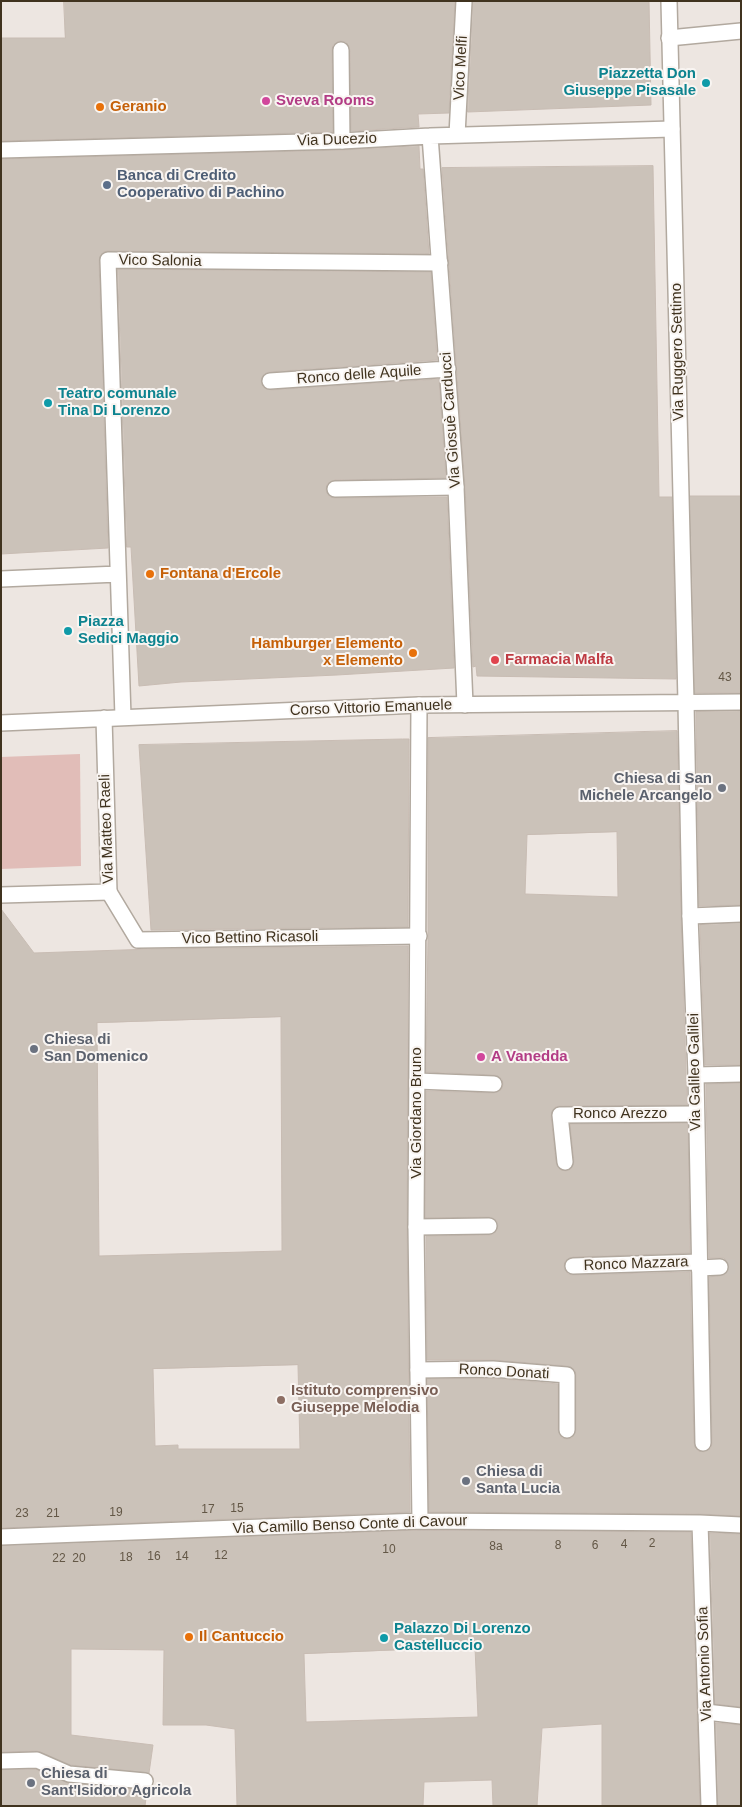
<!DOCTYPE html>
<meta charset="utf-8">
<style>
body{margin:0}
#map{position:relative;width:742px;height:1807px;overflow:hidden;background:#ede6e1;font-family:Arial,sans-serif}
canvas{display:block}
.frame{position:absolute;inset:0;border:2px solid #40331f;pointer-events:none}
</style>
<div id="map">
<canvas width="742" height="1807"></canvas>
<div class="frame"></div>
</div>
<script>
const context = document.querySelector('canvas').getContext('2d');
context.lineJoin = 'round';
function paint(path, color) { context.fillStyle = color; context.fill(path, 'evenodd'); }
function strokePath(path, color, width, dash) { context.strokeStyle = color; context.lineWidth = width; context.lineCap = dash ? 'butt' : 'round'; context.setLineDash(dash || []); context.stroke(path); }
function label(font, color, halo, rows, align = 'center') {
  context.font = font + ' Arial,sans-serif'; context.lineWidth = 4; context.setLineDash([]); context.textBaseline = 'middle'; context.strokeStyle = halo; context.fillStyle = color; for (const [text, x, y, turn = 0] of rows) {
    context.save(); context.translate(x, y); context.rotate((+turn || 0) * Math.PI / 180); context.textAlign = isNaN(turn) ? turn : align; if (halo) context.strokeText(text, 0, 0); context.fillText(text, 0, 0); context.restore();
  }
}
const green = new Path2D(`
 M 80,754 L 81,866 L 1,869 L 1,757 Z`);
const building = new Path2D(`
 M 64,1 L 455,1 L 449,113 L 418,114 L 419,127 L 351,131 L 350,50 L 346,42 L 340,41 L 333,45 L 332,50 L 333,132 L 1,141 L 1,38 L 65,38 Z
 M 473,1 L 649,1 L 651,105 L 468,112 Z
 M 419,146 L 420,169 L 423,169 L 429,254 L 108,251 L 103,252 L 99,260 L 108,548 L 1,554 L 1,159 L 342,150 Z
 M 653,166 L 659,497 L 672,497 L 676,679 L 477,676 L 476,666 L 473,667 L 465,486 L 442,168 Z
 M 118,269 L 431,272 L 437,360 L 269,372 L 264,374 L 261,381 L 263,387 L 271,390 L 439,379 L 446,478 L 335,480 L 327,484 L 326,490 L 330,497 L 335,498 L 447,497 L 454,668 L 337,675 L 181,682 L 139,686 L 131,547 L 127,547 Z
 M 690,496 L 741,496 L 741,693 L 695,693 Z
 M 741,711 L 741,905 L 699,906 L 696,712 Z
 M 677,731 L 681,916 L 687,1105 L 560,1106 L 555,1107 L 551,1116 L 556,1163 L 561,1170 L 566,1171 L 571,1169 L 574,1162 L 570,1124 L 688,1123 L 690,1253 L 573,1257 L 565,1261 L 564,1267 L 568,1274 L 573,1275 L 690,1272 L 694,1443 L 698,1451 L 704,1452 L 711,1448 L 712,1443 L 709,1277 L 725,1275 L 729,1267 L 728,1262 L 724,1258 L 709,1258 L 706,1084 L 741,1083 L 741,1516 L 700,1514 L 429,1512 L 427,1379 L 493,1378 L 558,1384 L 558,1430 L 562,1438 L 567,1439 L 572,1438 L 576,1430 L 576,1375 L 575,1370 L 568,1366 L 494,1360 L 427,1360 L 426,1236 L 489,1235 L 494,1234 L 498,1226 L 497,1221 L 489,1217 L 425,1218 L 426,1091 L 494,1093 L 502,1089 L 503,1084 L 502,1079 L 495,1075 L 426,1072 L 428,936 L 428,738 ZM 617,832 L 618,897 L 525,894 L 527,835 Z
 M 403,739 L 409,739 L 408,927 L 151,930 L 139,745 Z
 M 1,909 L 34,953 L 152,949 L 408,946 L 407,1227 L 410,1512 L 1,1528 ZM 281,1017 L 282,1251 L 99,1256 L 97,1023 ZM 298,1365 L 300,1449 L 178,1449 L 178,1445 L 155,1446 L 153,1369 Z
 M 741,923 L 741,1065 L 705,1065 L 700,925 Z
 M 420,1530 L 691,1532 L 700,1806 L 602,1806 L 602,1724 L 542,1728 L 537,1806 L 493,1806 L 492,1780 L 424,1782 L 423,1806 L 237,1806 L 235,1729 L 206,1725 L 163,1725 L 164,1650 L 71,1649 L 71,1735 L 153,1745 L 149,1773 L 71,1765 L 37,1751 L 1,1752 L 1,1546 ZM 475,1647 L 478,1717 L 306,1722 L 304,1654 Z
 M 710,1533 L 741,1534 L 741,1707 L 715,1704 Z
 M 716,1723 L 741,1725 L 741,1806 L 718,1806 Z
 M 35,1769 L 68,1783 L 147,1790 L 145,1806 L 1,1806 L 1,1770 Z`);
const pedestrianTunnel = new Path2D(`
 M 720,1267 L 741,1267`);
const pedestrian = new Path2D(`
 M 341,50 L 342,141
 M 335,489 L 456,487
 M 1,579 L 118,574
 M 123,717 L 108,260 L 440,263
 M 109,892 L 138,940 L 419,936
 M 690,916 L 741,914
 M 696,1075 L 741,1074
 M 417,1081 L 494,1084
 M 565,1162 L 560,1115 L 696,1114
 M 416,1227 L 489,1226
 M 573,1266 L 699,1262
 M 699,1268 L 720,1267
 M 418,1370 L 493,1369 L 567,1375 L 567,1430
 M 706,1712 L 741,1716
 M 1,1761 L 37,1760 L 69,1774 L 145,1781`);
const minor = new Path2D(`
 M 669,38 L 741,31
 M 457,135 L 464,1
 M 430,136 L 456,487 L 465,705
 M 1,150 L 342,141 L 430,136 L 672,129
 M 270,381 L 448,369
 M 686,702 L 690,916 L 696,1075 L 703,1443
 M 1,723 L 419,705
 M 1,895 L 109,892 L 104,718`);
const tertiary = new Path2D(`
 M 669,1 L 686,702
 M 420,1521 L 416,1227 L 419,705 L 741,702
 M 700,1523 L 709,1806
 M 1,1537 L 420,1521 L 700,1523 L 741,1525`);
const markers = [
 [706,83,5,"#0f9aa8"],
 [266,101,5,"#d1479c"],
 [100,107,5,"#e8710a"],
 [107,185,5,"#5c6f8a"],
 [48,403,5,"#0f9aa8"],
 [150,574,5,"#e8710a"],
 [68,631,5,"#0f9aa8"],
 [413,653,5,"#e8710a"],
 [495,660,5,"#e0444e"],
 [722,788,5,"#6b7280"],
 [34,1049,5,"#6b7280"],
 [481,1057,5,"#d1479c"],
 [281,1400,5,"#8d6e63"],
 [466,1481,5,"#6b7280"],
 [189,1637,5,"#e8710a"],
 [384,1638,5,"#0f9aa8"],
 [31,1783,5,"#6b7280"]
];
const numberNames = [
 ["43",725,678],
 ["15",237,1509],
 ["17",208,1510],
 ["19",116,1513],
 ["23",22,1514],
 ["21",53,1514],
 ["2",652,1544],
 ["4",624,1545],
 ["8",558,1546],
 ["6",595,1546],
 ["8a",496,1547],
 ["10",389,1550],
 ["12",221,1556],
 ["16",154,1557],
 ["14",182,1557],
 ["18",126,1558],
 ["22",59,1559],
 ["20",79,1559]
];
const streetNames = [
 ["Vico Melfi",461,68,-87],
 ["Via Ducezio",337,140,-2],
 ["Vico Salonia",160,261,1],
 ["Via Ruggero Settimo",678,352,-91],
 ["Ronco delle Aquile",359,375,-4],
 ["Via Giosuè Carducci",451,420,-94],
 ["Corso Vittorio Emanuele",371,708,-2],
 ["Via Matteo Raeli",107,829,-92],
 ["Vico Bettino Ricasoli",250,938,-1],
 ["Via Galileo Galilei",695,1072,-91],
 ["Via Giordano Bruno",417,1113,-90],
 ["Ronco Arezzo",620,1114],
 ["Ronco Mazzara",636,1264,-2],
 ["Ronco Donati",504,1372,3],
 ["Via Camillo Benso Conte di Cavour",350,1525,-2],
 ["Via Antonio Sofia",705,1664,-92]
];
const cultureNames = [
 ["Piazzetta Don",696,74,"right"],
 ["Giuseppe Pisasale",696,91,"right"],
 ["Teatro comunale",58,394],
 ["Tina Di Lorenzo",58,411],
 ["Piazza",78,622],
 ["Sedici Maggio",78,639],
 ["Palazzo Di Lorenzo",394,1629],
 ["Castelluccio",394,1646]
];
const hotelNames = [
 ["Sveva Rooms",276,101],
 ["A Vanedda",491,1057]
];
const foodNames = [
 ["Geranio",110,107],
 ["Fontana d'Ercole",160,574],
 ["Hamburger Elemento",403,644,"right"],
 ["x Elemento",403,661,"right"],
 ["Il Cantuccio",199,1637]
];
const serviceNames = [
 ["Banca di Credito",117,176],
 ["Cooperativo di Pachino",117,193]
];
const healthNames = [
 ["Farmacia Malfa",505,660]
];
const worshipNames = [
 ["Chiesa di San",712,779,"right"],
 ["Michele Arcangelo",712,796,"right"],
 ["Chiesa di",44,1040],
 ["San Domenico",44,1057],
 ["Chiesa di",476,1472],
 ["Santa Lucia",476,1489],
 ["Chiesa di",41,1774],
 ["Sant'Isidoro Agricola",41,1791]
];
const educationNames = [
 ["Istituto comprensivo",291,1391],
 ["Giuseppe Melodia",291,1408]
];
paint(green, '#e1bdb8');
paint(building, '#cbc2b9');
strokePath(building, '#c8bcb3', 1);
strokePath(pedestrianTunnel, '#cac2ba', 15, [15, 8]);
strokePath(pedestrian, '#b2a99f', 18);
strokePath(minor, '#b2a99f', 18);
strokePath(tertiary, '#b2a99f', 18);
strokePath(pedestrian, '#fff', 15);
strokePath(minor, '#fff', 15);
strokePath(tertiary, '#fff', 15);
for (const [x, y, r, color] of markers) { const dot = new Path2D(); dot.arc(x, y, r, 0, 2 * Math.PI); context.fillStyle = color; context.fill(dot); strokePath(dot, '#f9f5f2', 2); }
label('12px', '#635746', null, numberNames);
label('15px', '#40331f', '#f9f5f2', streetNames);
label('bold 15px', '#0d838f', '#f9f5f2', cultureNames, 'left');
label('bold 15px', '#b23c85', '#f9f5f2', hotelNames, 'left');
label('bold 15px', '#c56008', '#f9f5f2', foodNames, 'left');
label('bold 15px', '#4e5e75', '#f9f5f2', serviceNames, 'left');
label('bold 15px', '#be3a42', '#f9f5f2', healthNames, 'left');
label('bold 15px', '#5b616d', '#f9f5f2', worshipNames, 'left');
label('bold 15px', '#785e54', '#f9f5f2', educationNames, 'left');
</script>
